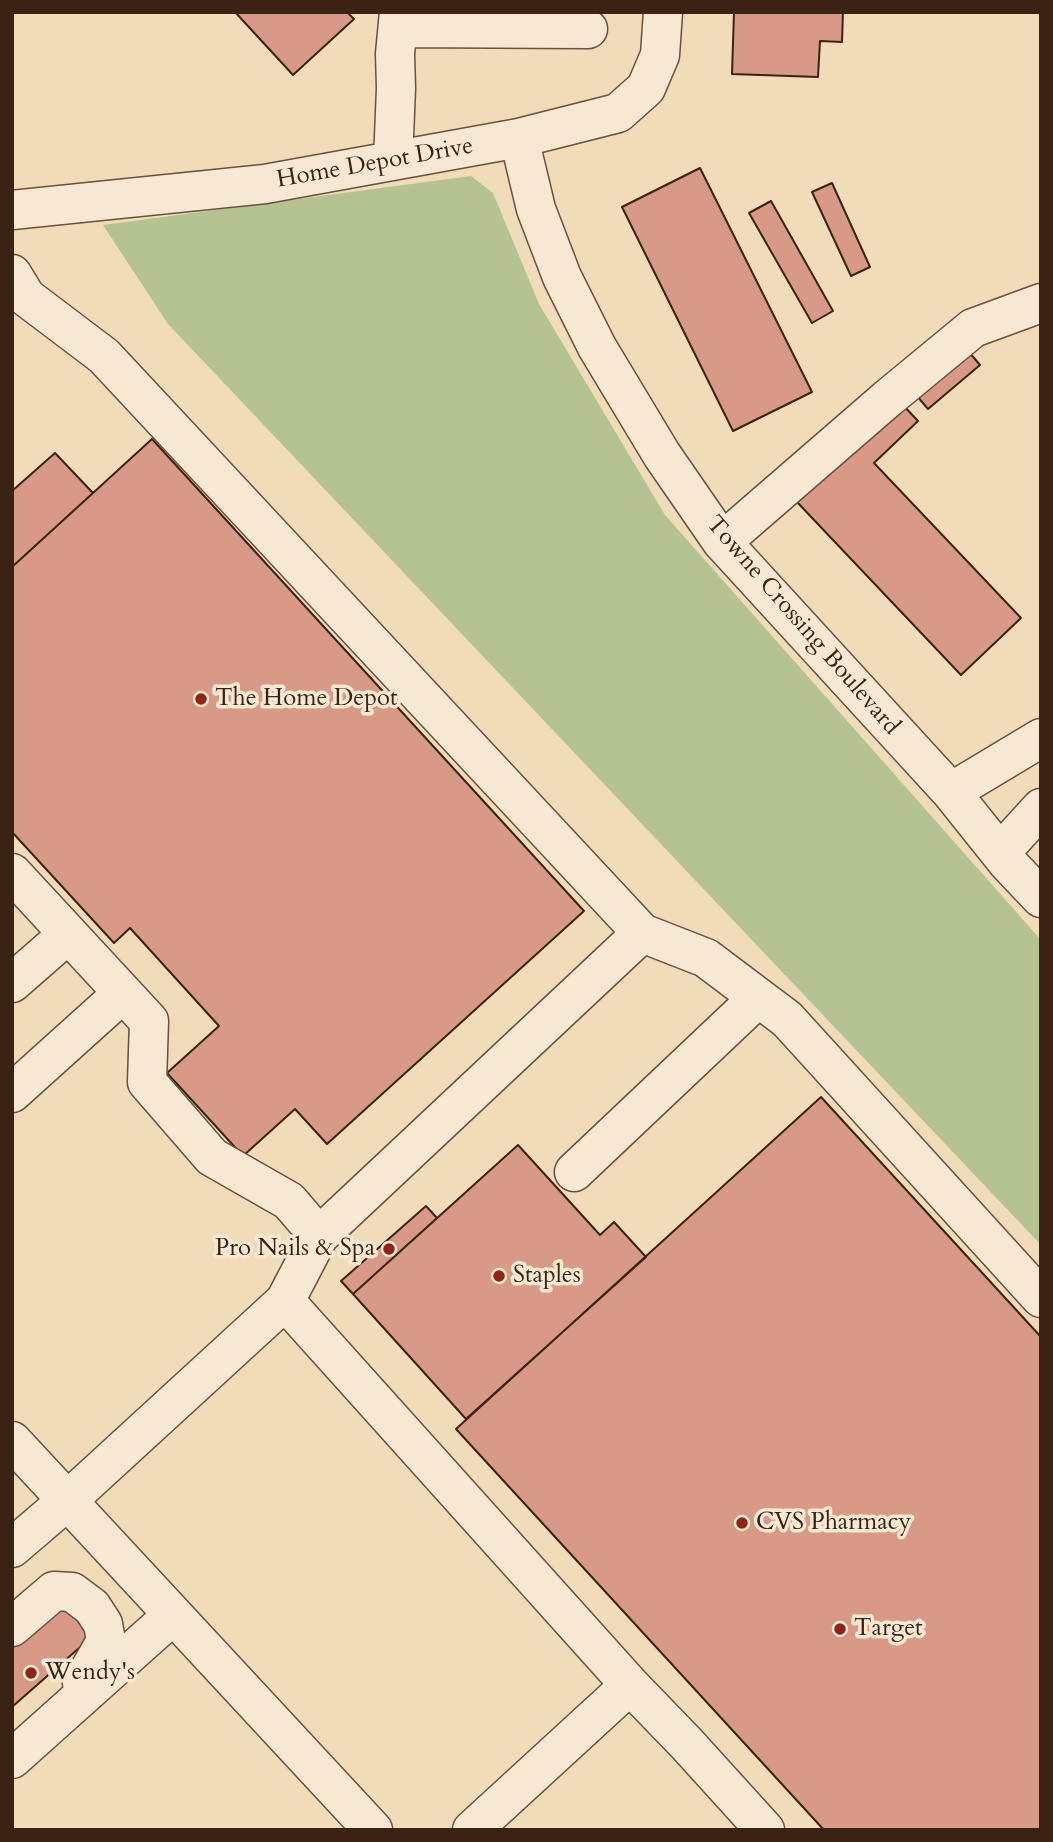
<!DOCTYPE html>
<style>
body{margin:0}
#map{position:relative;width:1053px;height:1842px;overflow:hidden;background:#f1dcb9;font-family:Cardo,serif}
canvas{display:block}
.frame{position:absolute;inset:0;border:14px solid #3a2315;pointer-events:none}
</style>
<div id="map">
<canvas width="1053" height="1842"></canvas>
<div class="frame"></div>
</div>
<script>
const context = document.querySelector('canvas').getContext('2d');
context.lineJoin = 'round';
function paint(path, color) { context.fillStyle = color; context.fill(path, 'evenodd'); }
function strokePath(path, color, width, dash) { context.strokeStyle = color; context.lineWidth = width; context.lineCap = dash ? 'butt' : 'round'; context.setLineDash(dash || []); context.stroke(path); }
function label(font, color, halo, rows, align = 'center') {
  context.font = font + ' Cardo,serif'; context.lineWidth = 7; context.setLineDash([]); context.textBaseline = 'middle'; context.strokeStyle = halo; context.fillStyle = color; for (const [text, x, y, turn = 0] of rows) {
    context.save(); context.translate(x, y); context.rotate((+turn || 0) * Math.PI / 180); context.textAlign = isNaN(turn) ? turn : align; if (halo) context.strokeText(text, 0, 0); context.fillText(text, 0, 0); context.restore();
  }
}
const green = new Path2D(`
 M 471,176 L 493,193 L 539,304 L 665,515 L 1041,940 L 1041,1245 L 168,324 L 103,225 Z`);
const building = new Path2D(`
 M 235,12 L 347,12 L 354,19 L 293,75 Z
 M 734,12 L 843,12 L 842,42 L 820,41 L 818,77 L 732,74 Z
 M 700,168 L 812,392 L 733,431 L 622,207 Z
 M 832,183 L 870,267 L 851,276 L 812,192 Z
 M 771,201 L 833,311 L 812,323 L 749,213 Z
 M 969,352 L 980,365 L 928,409 L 917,396 Z
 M 902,404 L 918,421 L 874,463 L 1021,618 L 961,675 L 797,502 Z
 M 152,439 L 584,911 L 327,1144 L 295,1109 L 243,1156 L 167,1073 L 219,1026 L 130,928 L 114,943 L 12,832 L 12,567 Z
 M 55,453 L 93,493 L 12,567 L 12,491 Z
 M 821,1097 L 1041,1337 L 1041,1830 L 824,1830 L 456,1429 Z
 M 518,1145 L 600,1235 L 614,1222 L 646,1257 L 466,1419 L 353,1294 Z
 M 426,1206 L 437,1218 L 353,1294 L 341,1281 Z
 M 62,1596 L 95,1634 L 12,1707 L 12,1640 Z`);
const minor = new Path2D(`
 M 398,28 L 588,29
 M 519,138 L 536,209 L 562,277 L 597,347 L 662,455 L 722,542 L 951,792 L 1007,862 L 1041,898
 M 393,161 L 396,88 L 395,54 L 399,12
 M 12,210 L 265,184 L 519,138 L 618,113 L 646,88 L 660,55 L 663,12
 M 12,274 L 26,297 L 104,356 L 642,933 L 319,1236 L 285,1301
 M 722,542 L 887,399 L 973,328 L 1041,303
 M 951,792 L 1041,738
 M 1000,853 L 1041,808
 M 12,873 L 149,1021 L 147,1082 L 212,1157 L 289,1201 L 319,1236
 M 642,933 L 706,958 L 787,1019 L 1041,1298
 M 12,983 L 68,934
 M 12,1093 L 123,993
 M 574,1172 L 758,998
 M 12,1441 L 373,1830
 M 12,1548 L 68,1500 L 285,1301 L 630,1685 L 687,1744 L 765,1830
 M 12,1627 L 54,1591 L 72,1592 L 92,1607 L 103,1624 L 106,1641 L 82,1683
 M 12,1759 L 173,1615
 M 472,1830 L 630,1685`);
const markers = [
 [201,699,7,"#8f2418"],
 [389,1249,7,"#8f2418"],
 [499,1276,7,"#8f2418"],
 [742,1523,7,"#8f2418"],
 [840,1629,7,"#8f2418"],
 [31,1673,7,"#8f2418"]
];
const streetNames = [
 ["Home Depot Drive",375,164,-10],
 ["Towne Crossing Boulevard",802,626,49]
];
const poiNames = [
 ["The Home Depot",215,699],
 ["Pro Nails & Spa",375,1249,"right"],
 ["Staples",513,1276],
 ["CVS Pharmacy",756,1523],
 ["Target",854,1629],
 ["Wendy's",45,1673]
];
paint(green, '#b5c292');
paint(building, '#d99987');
strokePath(building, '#3a2315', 2);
strokePath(minor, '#68513e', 41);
strokePath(minor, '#f6e8d2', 38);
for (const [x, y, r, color] of markers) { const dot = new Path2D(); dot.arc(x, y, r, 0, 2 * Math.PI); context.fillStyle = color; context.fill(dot); strokePath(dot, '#f6e8d2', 2.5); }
label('24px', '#3a2315', '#f6e8d2', streetNames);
label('24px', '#3a2315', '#f6e8d2', poiNames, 'left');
</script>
